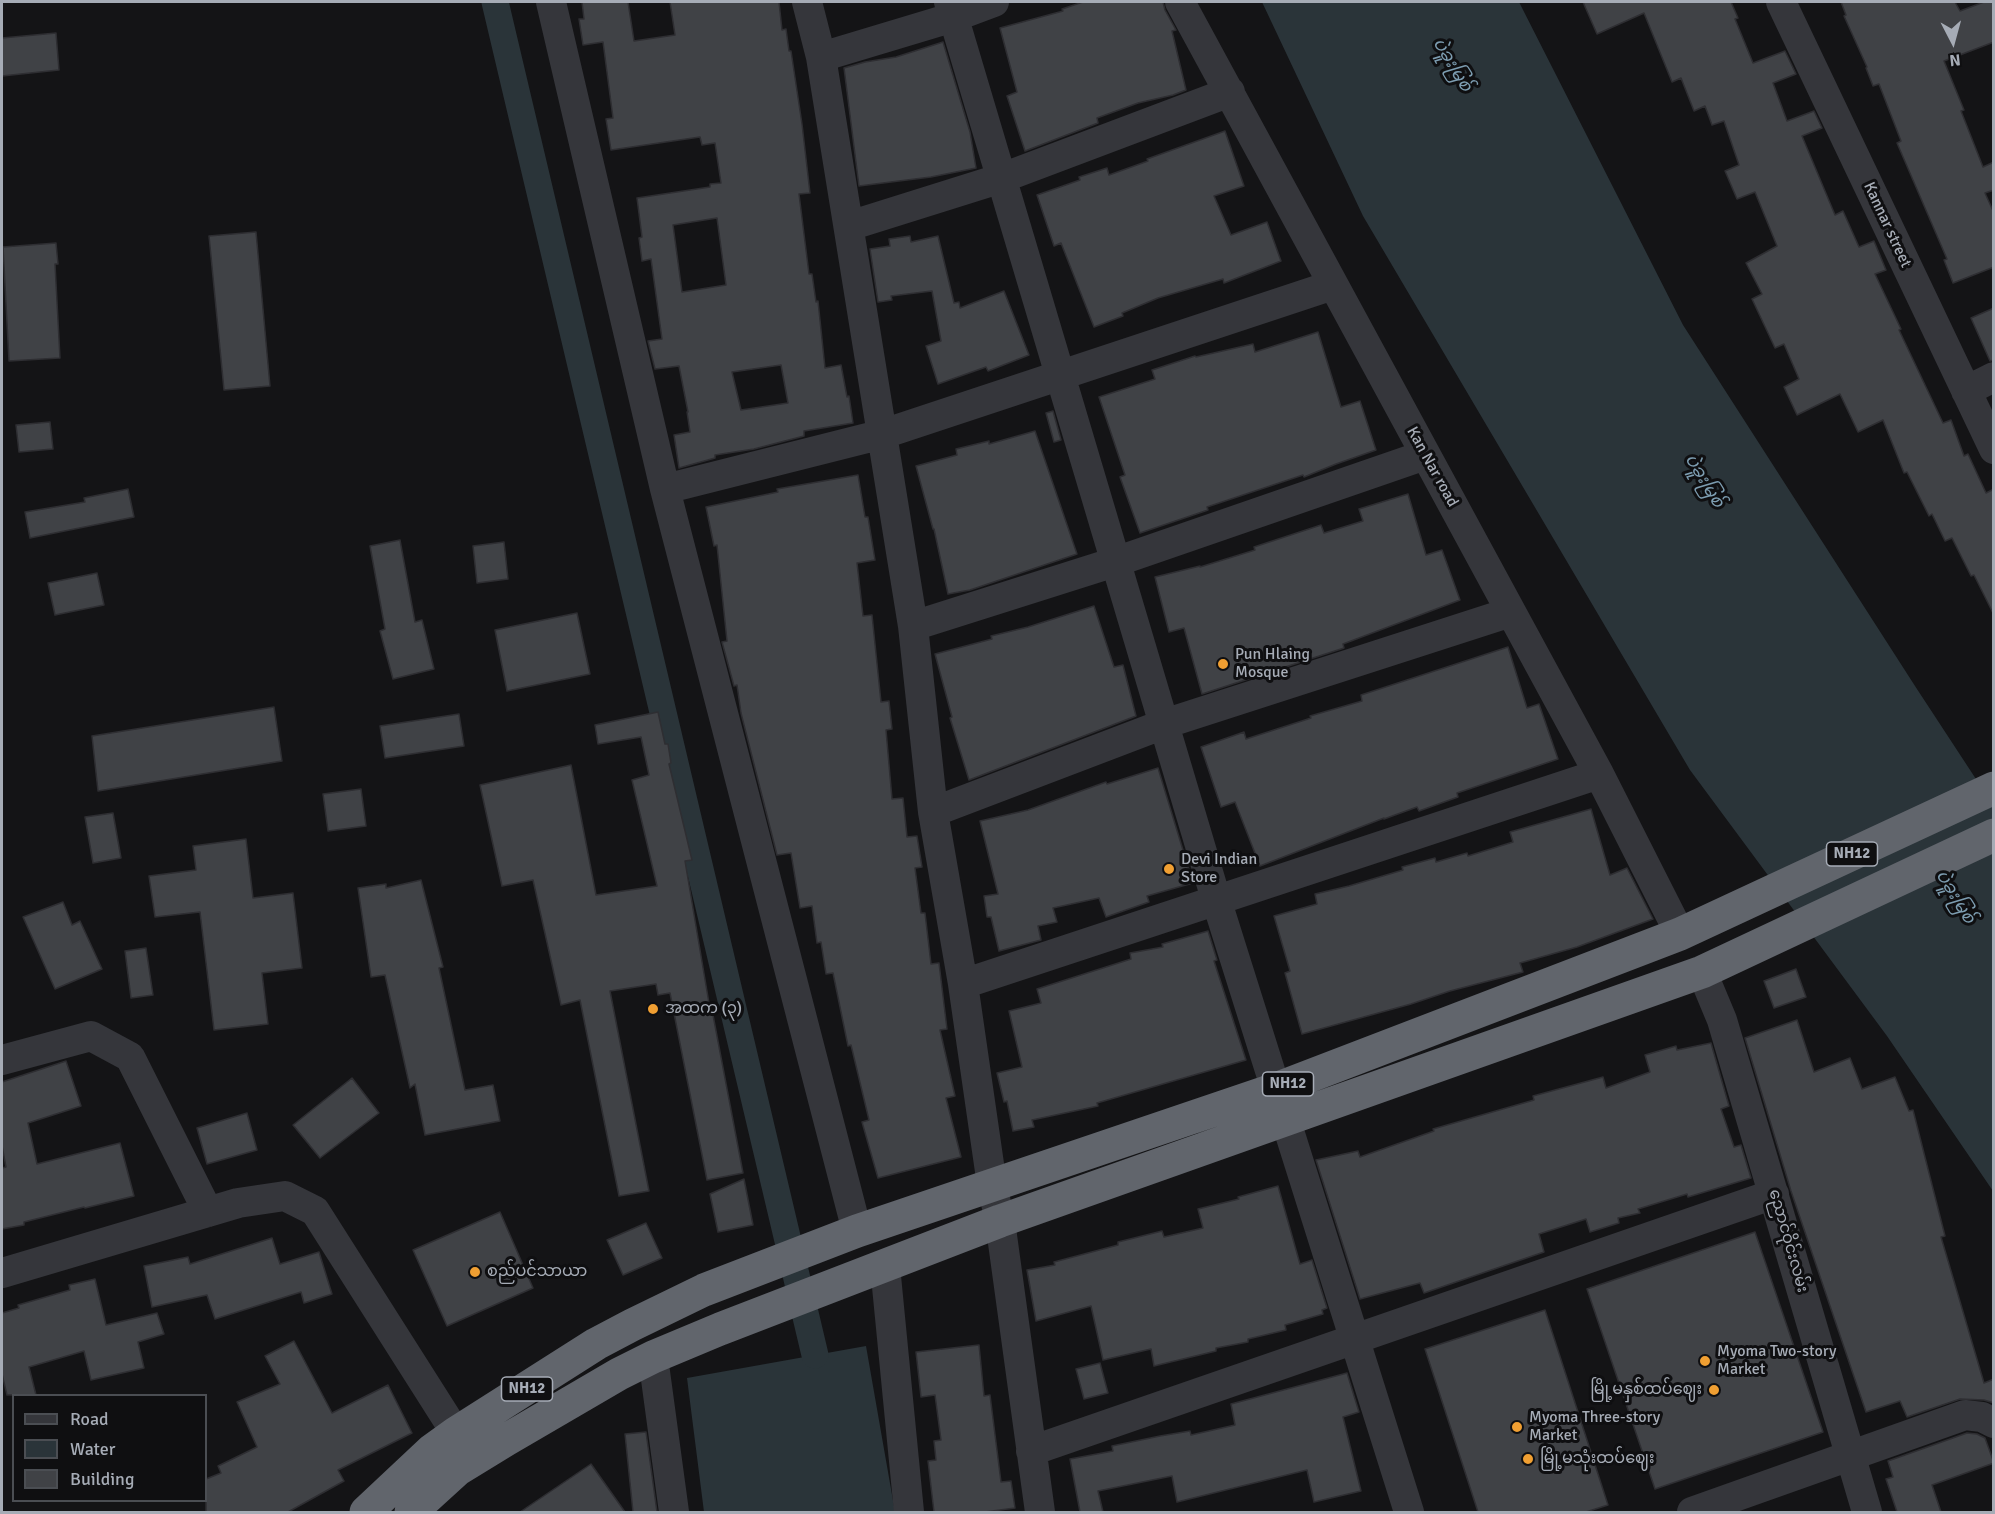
<!DOCTYPE html>
<meta charset="utf-8">
<style>
body{margin:0}
#map{position:relative;width:1995px;height:1514px;overflow:hidden;background:#141416;font-family:Signika,sans-serif}
canvas{display:block}
.frame{position:absolute;inset:0;border:3px solid #a6acb6;pointer-events:none}
.legend{position:absolute;left:12px;top:1394px;width:195px;height:108px;box-sizing:border-box;background:#0f0f11;border:2px solid #4b4e53;margin:0;padding:8px 10px;list-style:none;font-size:18px;color:#a6acb6}
.legend li{display:flex;align-items:center;gap:12px;height:30px}
.legend b{width:30px;border:2px solid #4b4e53}
.north{position:absolute;left:1923px;top:12px;width:60px;height:60px;-webkit-text-stroke:4px #0f0f11;paint-order:stroke;rotate:174deg;font-size:16px;font-weight:700;line-height:24px;text-align:center;color:#a6acb6}
.north::after{content:'';display:block;margin:auto;width:21px;height:27px;background:#a6acb6;clip-path:polygon(50% 0,100% 100%,50% 72%,0 100%)}
</style>
<div id="map">
<canvas width="1995" height="1514"></canvas>
<div class="frame"></div>
<ul class="legend">
<li><b style="height:8px;background:#35363b"></b>Road</li>
<li><b style="height:16px;background:#2a3439"></b>Water</li>
<li><b style="height:16px;background:#404246"></b>Building</li>
</ul>
<div class="north">N</div>
</div>
<script>
const context = document.querySelector('canvas').getContext('2d');
context.lineJoin = 'round';
function paint(path, color) { context.fillStyle = color; context.fill(path, 'evenodd'); }
function strokePath(path, color, width, dash) { context.strokeStyle = color; context.lineWidth = width; context.lineCap = dash ? 'butt' : 'round'; context.setLineDash(dash || []); context.stroke(path); }
function label(font, color, halo, rows, align = 'center') {
  context.font = font + ' Signika,"Noto Sans Myanmar",sans-serif'; context.lineWidth = 6; context.setLineDash([]); context.textBaseline = 'middle'; context.strokeStyle = halo; context.fillStyle = color; for (const [text, x, y, turn = 0] of rows) {
    context.save(); context.translate(x, y); context.rotate((+turn || 0) * Math.PI / 180); context.textAlign = isNaN(turn) ? turn : align; if (halo) context.strokeText(text, 0, 0); context.fillText(text, 0, 0); context.restore();
  }
}
const water = new Path2D(`
 M 1262,2 L 1519,2 L 1683,325 L 1915,686 L 1993,805 L 1993,1191 L 1887,1036 L 1690,770 L 1363,216 Z
 M 866,1346 L 895,1512 L 704,1512 L 687,1378 Z`);
const canal = new Path2D(`
 M 495,2 L 815,1355`);
const building = new Path2D(`
 M 582,2 L 628,2 L 634,41 L 675,35 L 670,2 L 779,2 L 782,30 L 786,29 L 789,51 L 791,51 L 802,124 L 810,193 L 799,194 L 809,274 L 812,274 L 816,302 L 818,301 L 825,368 L 841,365 L 847,397 L 849,396 L 853,423 L 804,431 L 804,436 L 754,449 L 715,455 L 715,458 L 679,468 L 674,435 L 690,432 L 687,412 L 688,412 L 679,366 L 655,369 L 648,341 L 662,339 L 651,259 L 642,261 L 639,238 L 642,237 L 637,198 L 710,187 L 710,184 L 721,183 L 715,143 L 702,145 L 700,137 L 611,150 L 606,119 L 613,118 L 603,42 L 583,45 L 579,19 L 584,19 ZM 717,218 L 726,285 L 682,292 L 673,225 ZM 781,365 L 788,403 L 741,410 L 732,372 Z
 M 1083,2 L 1163,2 L 1165,10 L 1176,30 L 1172,31 L 1186,90 L 1173,95 L 1138,103 L 1097,118 L 1098,123 L 1025,151 L 1007,96 L 1017,92 L 1000,28 L 1063,11 L 1062,9 Z
 M 1583,2 L 1731,2 L 1738,18 L 1735,19 L 1753,63 L 1785,51 L 1796,74 L 1773,83 L 1787,121 L 1814,111 L 1822,128 L 1802,136 L 1835,215 L 1843,211 L 1859,247 L 1874,241 L 1886,270 L 1875,274 L 1901,329 L 1899,330 L 1943,423 L 1951,420 L 1964,456 L 1968,454 L 1986,493 L 1994,489 L 1994,615 L 1974,575 L 1971,576 L 1952,538 L 1945,541 L 1932,514 L 1929,516 L 1907,472 L 1904,473 L 1883,420 L 1858,432 L 1840,394 L 1797,415 L 1784,387 L 1799,379 L 1784,344 L 1775,348 L 1752,299 L 1762,294 L 1746,263 L 1777,246 L 1755,192 L 1737,199 L 1725,171 L 1739,165 L 1724,121 L 1712,125 L 1705,106 L 1694,111 L 1681,78 L 1672,82 L 1644,13 L 1597,34 Z
 M 1841,2 L 1955,2 L 1960,11 L 1984,2 L 1994,2 L 1994,42 L 1944,61 L 1964,110 L 1961,111 L 1983,167 L 1994,162 L 1994,190 L 1985,193 L 1994,213 L 1994,267 L 1953,283 L 1944,260 L 1947,259 L 1897,143 L 1901,141 L 1879,84 L 1873,86 L 1866,68 L 1867,67 L 1844,16 L 1846,15 Z
 M 56,33 L 59,70 L 2,76 L 2,38 Z
 M 943,42 L 970,132 L 976,168 L 931,177 L 859,186 L 844,68 L 865,62 L 896,57 Z
 M 1225,131 L 1244,186 L 1214,196 L 1231,235 L 1267,222 L 1281,261 L 1224,283 L 1223,279 L 1158,298 L 1122,313 L 1123,316 L 1094,327 L 1061,243 L 1054,246 L 1037,195 L 1080,180 L 1079,177 L 1107,168 L 1109,175 L 1148,161 L 1147,159 Z
 M 256,232 L 270,386 L 224,390 L 209,236 Z
 M 910,236 L 911,242 L 938,236 L 954,303 L 959,302 L 960,308 L 1004,291 L 1029,355 L 988,371 L 986,367 L 938,384 L 926,346 L 941,341 L 932,291 L 891,296 L 892,300 L 878,302 L 870,249 L 890,246 L 889,239 Z
 M 56,243 L 58,264 L 55,264 L 60,358 L 9,361 L 3,247 Z
 M 1994,308 L 1994,360 L 1990,361 L 1971,318 Z
 M 1318,332 L 1341,407 L 1360,401 L 1376,450 L 1336,464 L 1304,477 L 1303,475 L 1207,507 L 1208,510 L 1140,533 L 1120,477 L 1125,475 L 1099,397 L 1155,379 L 1152,370 L 1195,356 L 1196,357 L 1253,344 L 1255,352 Z
 M 1053,411 L 1061,440 L 1054,442 L 1046,413 Z
 M 50,422 L 53,449 L 19,452 L 16,425 Z
 M 1035,431 L 1077,554 L 970,590 L 948,594 L 934,529 L 933,529 L 916,466 L 957,455 L 956,449 L 989,441 L 989,444 Z
 M 858,475 L 865,517 L 868,517 L 875,560 L 857,563 L 863,616 L 872,615 L 881,702 L 889,701 L 892,729 L 886,730 L 892,799 L 903,798 L 907,837 L 917,836 L 922,867 L 915,868 L 921,913 L 925,913 L 931,964 L 939,963 L 947,1029 L 940,1030 L 955,1096 L 946,1098 L 961,1157 L 878,1178 L 862,1122 L 869,1120 L 851,1045 L 848,1046 L 833,973 L 826,974 L 821,942 L 817,943 L 812,906 L 800,908 L 791,853 L 777,855 L 741,713 L 737,685 L 734,686 L 722,642 L 727,641 L 717,545 L 714,546 L 706,507 L 778,492 L 777,489 Z
 M 128,489 L 134,517 L 30,538 L 25,512 L 85,502 L 84,498 Z
 M 1408,494 L 1426,555 L 1442,550 L 1460,600 L 1343,644 L 1344,648 L 1202,694 L 1184,628 L 1169,632 L 1155,577 L 1200,566 L 1200,567 L 1255,550 L 1254,547 L 1321,525 L 1324,533 L 1363,521 L 1359,509 Z
 M 400,540 L 415,622 L 422,620 L 434,669 L 393,679 L 380,631 L 385,629 L 370,546 Z
 M 504,542 L 508,579 L 477,583 L 473,546 Z
 M 97,573 L 104,605 L 55,615 L 48,583 Z
 M 1094,606 L 1114,667 L 1123,665 L 1136,716 L 969,780 L 950,718 L 952,717 L 935,654 L 992,639 L 991,636 L 1028,627 Z
 M 577,613 L 590,674 L 507,691 L 495,630 Z
 M 1508,647 L 1527,708 L 1539,704 L 1558,759 L 1457,793 L 1458,797 L 1419,811 L 1417,807 L 1384,819 L 1384,818 L 1260,866 L 1235,802 L 1221,807 L 1201,747 L 1244,732 L 1246,739 L 1311,718 L 1310,716 L 1362,701 L 1361,695 Z
 M 274,707 L 282,761 L 98,791 L 92,736 Z
 M 658,712 L 665,744 L 668,744 L 671,763 L 669,764 L 692,860 L 685,861 L 711,1015 L 713,1015 L 743,1173 L 707,1180 L 670,993 L 658,995 L 656,984 L 610,991 L 649,1191 L 619,1196 L 580,1000 L 561,1005 L 533,880 L 502,886 L 480,785 L 571,765 L 596,895 L 657,886 L 632,780 L 649,775 L 641,737 L 598,744 L 595,725 Z
 M 459,714 L 464,746 L 385,758 L 380,726 Z
 M 1158,768 L 1193,883 L 1147,896 L 1149,902 L 1106,917 L 1099,898 L 1053,908 L 1057,922 L 1038,926 L 1041,940 L 999,951 L 991,917 L 987,917 L 984,896 L 998,894 L 980,821 L 1028,810 L 1106,782 L 1107,784 Z
 M 361,789 L 366,826 L 328,831 L 323,794 Z
 M 1591,809 L 1610,875 L 1627,868 L 1653,919 L 1577,947 L 1520,963 L 1523,972 L 1450,991 L 1411,1004 L 1302,1034 L 1285,973 L 1290,971 L 1274,916 L 1317,904 L 1315,894 L 1349,886 L 1403,870 L 1402,867 L 1435,858 L 1436,862 L 1467,853 L 1468,856 L 1513,842 L 1510,832 Z
 M 113,813 L 121,858 L 93,863 L 85,817 Z
 M 246,839 L 253,898 L 293,893 L 302,968 L 262,973 L 268,1024 L 214,1030 L 200,912 L 155,917 L 149,876 L 196,870 L 193,846 Z
 M 421,880 L 443,967 L 439,968 L 465,1090 L 493,1085 L 500,1121 L 425,1135 L 415,1084 L 410,1088 L 385,975 L 371,977 L 358,888 L 386,884 L 386,888 Z
 M 63,902 L 72,925 L 80,921 L 102,969 L 55,989 L 23,917 Z
 M 1208,931 L 1217,960 L 1214,961 L 1246,1060 L 1097,1103 L 1098,1106 L 1032,1120 L 1034,1127 L 1013,1131 L 1007,1101 L 1004,1102 L 997,1073 L 1022,1067 L 1009,1011 L 1041,1003 L 1037,989 L 1131,959 L 1130,953 L 1163,947 L 1162,944 Z
 M 146,948 L 153,995 L 131,998 L 125,951 Z
 M 1796,969 L 1806,997 L 1774,1008 L 1764,981 Z
 M 1797,1020 L 1814,1072 L 1850,1058 L 1862,1089 L 1895,1077 L 1909,1111 L 1913,1110 L 1945,1236 L 1941,1237 L 1984,1383 L 1994,1379 L 1994,1403 L 1984,1400 L 1960,1399 L 1907,1417 L 1900,1401 L 1866,1412 L 1791,1191 L 1745,1038 Z
 M 1711,1043 L 1729,1106 L 1721,1109 L 1734,1147 L 1741,1145 L 1751,1178 L 1688,1197 L 1687,1194 L 1638,1209 L 1640,1213 L 1618,1218 L 1619,1223 L 1590,1232 L 1586,1219 L 1539,1234 L 1544,1252 L 1424,1293 L 1420,1283 L 1360,1299 L 1316,1160 L 1358,1151 L 1360,1157 L 1434,1131 L 1433,1129 L 1534,1100 L 1533,1096 L 1603,1077 L 1606,1088 L 1650,1072 L 1645,1055 L 1676,1046 L 1677,1050 Z
 M 66,1061 L 81,1106 L 28,1123 L 37,1164 L 120,1143 L 134,1196 L 85,1208 L 84,1207 L 24,1222 L 24,1225 L 2,1229 L 2,1168 L 6,1167 L 2,1146 L 2,1082 Z
 M 352,1078 L 379,1113 L 320,1158 L 293,1125 Z
 M 247,1113 L 257,1150 L 207,1164 L 197,1128 Z
 M 744,1179 L 753,1225 L 718,1232 L 710,1194 Z
 M 1278,1186 L 1300,1264 L 1312,1260 L 1327,1308 L 1322,1310 L 1323,1314 L 1285,1325 L 1286,1330 L 1248,1339 L 1248,1342 L 1216,1348 L 1216,1351 L 1154,1366 L 1151,1349 L 1103,1360 L 1091,1306 L 1036,1321 L 1027,1270 L 1055,1265 L 1054,1262 L 1118,1245 L 1118,1242 L 1162,1231 L 1164,1237 L 1203,1228 L 1198,1209 L 1239,1199 L 1238,1197 Z
 M 500,1212 L 533,1288 L 447,1326 L 413,1250 Z
 M 646,1223 L 662,1258 L 623,1275 L 607,1240 Z
 M 1755,1232 L 1823,1432 L 1655,1489 L 1587,1289 Z
 M 272,1238 L 280,1264 L 319,1252 L 332,1294 L 304,1303 L 301,1292 L 215,1319 L 207,1295 L 152,1307 L 144,1266 L 188,1257 L 190,1264 Z
 M 95,1279 L 106,1325 L 157,1313 L 164,1334 L 138,1342 L 144,1368 L 91,1380 L 84,1351 L 29,1367 L 36,1395 L 7,1395 L 2,1374 L 2,1313 L 19,1308 L 18,1305 L 70,1290 L 69,1285 Z
 M 1545,1310 L 1608,1505 L 1586,1512 L 1478,1512 L 1425,1349 Z
 M 294,1341 L 332,1413 L 388,1385 L 412,1433 L 338,1470 L 344,1481 L 288,1512 L 206,1512 L 206,1479 L 221,1473 L 218,1466 L 257,1447 L 237,1402 L 280,1384 L 265,1356 Z
 M 979,1345 L 984,1396 L 990,1395 L 1001,1482 L 1011,1481 L 1015,1508 L 985,1512 L 934,1512 L 928,1461 L 936,1460 L 934,1441 L 941,1440 L 935,1395 L 921,1397 L 916,1352 Z
 M 1100,1363 L 1108,1393 L 1084,1399 L 1076,1369 Z
 M 1347,1373 L 1359,1412 L 1343,1417 L 1361,1491 L 1314,1502 L 1307,1470 L 1177,1502 L 1172,1476 L 1098,1491 L 1103,1512 L 1080,1512 L 1070,1459 L 1113,1451 L 1112,1446 L 1160,1436 L 1190,1431 L 1191,1435 L 1235,1425 L 1231,1404 Z
 M 646,1432 L 657,1512 L 633,1512 L 625,1434 Z
 M 1967,1433 L 1977,1434 L 1985,1438 L 1994,1463 L 1932,1485 L 1941,1512 L 1897,1512 L 1886,1479 L 1893,1477 L 1888,1461 Z
 M 591,1464 L 625,1512 L 520,1512 Z`);
const minor = new Path2D(`
 M 551,2 L 665,489 L 857,1231
 M 807,2 L 821,57 L 913,626 L 933,812 L 963,984 L 992,1185 L 1000,1221 L 1040,1512
 M 949,2 L 1216,899 L 1409,1512
 M 1180,2 L 1599,774 L 1680,934
 M 1781,2 L 1994,449
 M 821,57 L 954,17 L 994,2
 M 849,226 L 1002,178 L 1230,92
 M 1966,391 L 1994,377
 M 665,489 L 883,434 L 1333,285
 M 913,626 L 1115,562 L 1425,455
 M 933,812 L 1164,724 L 1511,612
 M 1702,972 L 1722,1020 L 1867,1512
 M 963,984 L 1599,774
 M 2,1060 L 91,1036 L 130,1057 L 208,1212
 M 885,1266 L 909,1512
 M 2,1273 L 238,1203 L 285,1196 L 315,1211 L 456,1433
 M 653,1357 L 674,1512
 M 1031,1451 L 1774,1194
 M 1692,1512 L 1965,1415 L 1982,1417 L 1994,1423`);
const highway = new Path2D(`
 M 366,1512 L 431,1451 L 456,1433 L 596,1344 L 632,1325 L 704,1290 L 857,1231 L 1276,1089 L 1680,934 L 1994,788
 M 411,1512 L 457,1470 L 506,1440 L 619,1374 L 653,1357 L 720,1329 L 1000,1221 L 1702,972 L 1994,835`);
const markers = [
 [1223,664,6,"#f09f32"],
 [1169,869,6,"#f09f32"],
 [653,1009,6,"#f09f32"],
 [475,1272,6,"#f09f32"],
 [1705,1361,6,"#f09f32"],
 [1714,1390,6,"#f09f32"],
 [1517,1427,6,"#f09f32"],
 [1528,1459,6,"#f09f32"]
];
const shields = [
 [1852,854,51],
 [1288,1084,51],
 [527,1389,51]
];
const shieldNames = [
 ["NH12",1852,854],
 ["NH12",1288,1084],
 ["NH12",527,1389]
];
const streetNames = [
 ["Kannar street",1887,225,65],
 ["Kan Nar road",1432,467,61],
 ["ညောင်ဝိုင်းလမ်း",1788,1241,74]
];
const poiNames = [
 ["Pun Hlaing",1235,655],
 ["Mosque",1235,673],
 ["Devi Indian",1181,860],
 ["Store",1181,878],
 ["အထက (၃)",665,1009],
 ["စည်ပင်သာယာ",487,1272],
 ["Myoma Two-story",1717,1352],
 ["Market",1717,1370],
 ["မြို့မနှစ်ထပ်ဈေး",1702,1390,"right"],
 ["Myoma Three-story",1529,1418],
 ["Market",1529,1436],
 ["မြို့မသုံးထပ်ဈေး",1540,1459]
];
const waterNames = [
 ["ပဲခူးမြစ်",1452,65,59],
 ["ပဲခူးမြစ်",1704,481,59],
 ["ပဲခူးမြစ်",1955,897,59]
];
paint(water, '#2a3439');
strokePath(canal, '#2a3439', 27);
paint(building, '#404246');
strokePath(building, '#2e2e32', 1.5);
strokePath(minor, '#35363b', 30);
strokePath(highway, '#61656c', 33);
for (const [x, y, r, color] of markers) { const dot = new Path2D(); dot.arc(x, y, r, 0, 2 * Math.PI); context.fillStyle = color; context.fill(dot); strokePath(dot, '#0f0f11', 2); }
for (const [x, y, w] of shields) { const box = new Path2D(); box.roundRect(x - w / 2, y - 12, w, 24, 4.5); context.fillStyle = '#0f0f11'; context.fill(box); strokePath(box, '#a6acb6', 1.5); }
label('bold 15px', '#a6acb6', null, shieldNames);
label('16px', '#a6acb6', '#0f0f11', streetNames);
label('16px', '#a6acb6', '#0f0f11', poiNames, 'left');
label('italic 18px', '#7d9db1', '#0f0f11', waterNames);
</script>
